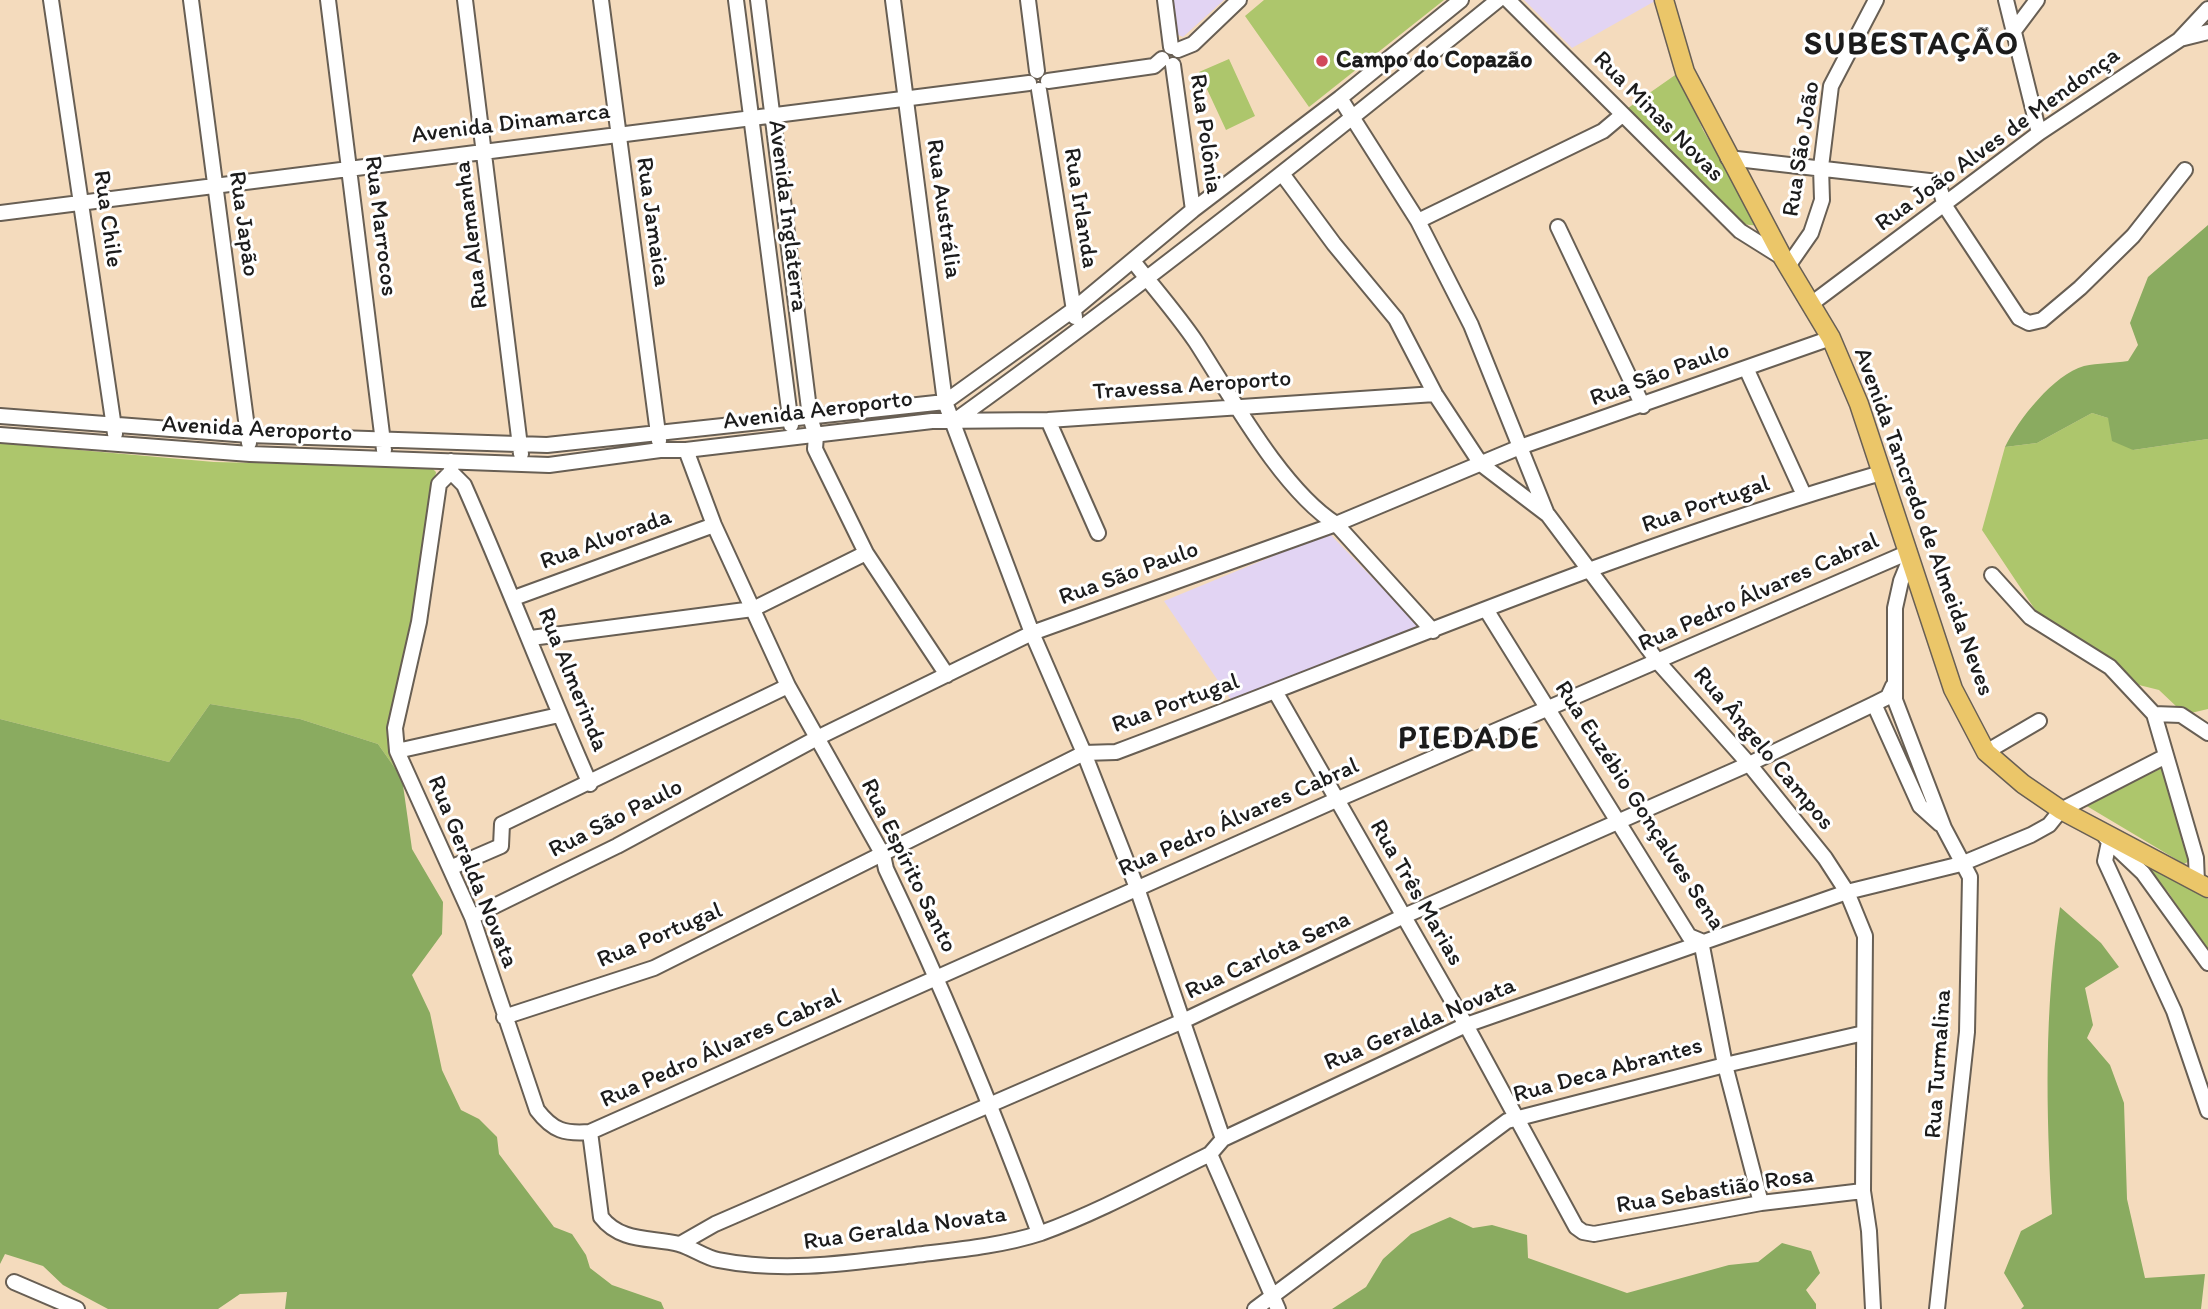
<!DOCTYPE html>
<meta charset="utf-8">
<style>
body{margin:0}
canvas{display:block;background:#f4dbbd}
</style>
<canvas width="2208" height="1309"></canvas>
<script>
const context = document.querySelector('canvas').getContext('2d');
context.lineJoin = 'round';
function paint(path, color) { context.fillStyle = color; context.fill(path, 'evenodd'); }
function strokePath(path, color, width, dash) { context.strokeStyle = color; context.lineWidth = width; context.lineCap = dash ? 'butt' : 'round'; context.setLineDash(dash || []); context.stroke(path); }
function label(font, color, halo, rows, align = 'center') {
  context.font = font + ' Itim,sans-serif'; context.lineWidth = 6; context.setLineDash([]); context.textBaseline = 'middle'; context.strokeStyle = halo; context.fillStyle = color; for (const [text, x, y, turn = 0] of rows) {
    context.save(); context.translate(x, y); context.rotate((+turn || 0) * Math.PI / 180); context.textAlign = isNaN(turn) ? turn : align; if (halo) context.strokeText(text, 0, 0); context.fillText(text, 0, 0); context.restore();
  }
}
const built = new Path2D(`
 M 1171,0 L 1224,0 L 1183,37 L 1176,34 Z
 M 1524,0 L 1655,0 L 1655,1 L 1572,48 Z
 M 1329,533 L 1420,627 L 1231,700 L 1164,601 Z`);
const green = new Path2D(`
 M 1264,0 L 1444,0 L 1309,107 L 1245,16 Z
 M 1229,59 L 1255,116 L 1226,130 L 1199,72 Z
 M 1678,73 L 1703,130 L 1760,226 L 1741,224 L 1628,108 Z
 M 2092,413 L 2108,418 L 2133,450 L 2208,439 L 2208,709 L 2191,713 L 2178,708 L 2159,690 L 2139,685 L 2113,661 L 2036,611 L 1982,530 L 2005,447 L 2037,443 Z
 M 0,443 L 214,462 L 431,467 L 436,472 L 416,606 L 387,727 L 402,778 L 378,744 L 300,719 L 210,704 L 169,762 L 0,719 Z
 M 2162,768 L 2191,860 L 2184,864 L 2085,805 Z
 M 2132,857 L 2208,899 L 2208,952 L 2168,892 Z`);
const forest = new Path2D(`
 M 2208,225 L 2208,439 L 2133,450 L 2112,441 L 2108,418 L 2092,413 L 2037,443 L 2005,447 C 2018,420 2054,374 2084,366 C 2098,363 2114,363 2128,361 L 2138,345 L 2130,323 L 2148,277 Z
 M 210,704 L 300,719 L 378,744 L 402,778 L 412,849 L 443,902 L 442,934 L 412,975 L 430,1013 L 442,1070 L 461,1110 L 479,1119 L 497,1137 L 499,1154 L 554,1227 L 572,1234 L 586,1255 L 590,1268 L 612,1285 L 661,1302 L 664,1309 L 285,1309 L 287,1292 L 240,1294 L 218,1309 L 108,1309 L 63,1285 L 43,1266 L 5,1254 L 0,1264 L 0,719 L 169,762 Z
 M 2060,907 L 2101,943 L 2119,967 L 2085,988 L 2093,1025 L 2087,1038 L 2110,1065 L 2124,1103 L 2127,1199 L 2145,1278 L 2205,1274 L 2201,1309 L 2021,1309 L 2024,1306 L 2004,1273 L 2021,1231 L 2052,1214 C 2046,1110 2044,1010 2060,907 Z
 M 1450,1217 L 1473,1228 L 1492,1225 L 1527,1235 L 1528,1258 L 1627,1293 L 1729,1265 L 1758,1262 L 1782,1243 L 1811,1251 L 1820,1273 L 1806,1290 L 1816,1304 L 1816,1309 L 1332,1309 L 1366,1287 L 1383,1259 L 1411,1234 Z`);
const minor = new Path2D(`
 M 51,0 L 115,434
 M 191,0 L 249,443
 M 328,0 L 384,450
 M 465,0 L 521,454
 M 601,0 L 659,441
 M 736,0 L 791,425
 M 758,0 L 810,417 L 816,436 L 815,449 L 866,553 L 947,675
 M 893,0 L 945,402 L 1032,633 L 1084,753 L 1137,888 L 1223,1139
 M 1028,0 L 1037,71
 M 1165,0 L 1171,47
 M 1508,0 L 1740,231 L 1783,258
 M 2006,0 L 2039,133
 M 2013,32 L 2037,0
 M 2180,39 L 2208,32
 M 1178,50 L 1193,44 L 1239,0
 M 1173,65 L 1193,210
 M 1048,81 L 1154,66 L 1162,59
 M 1039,90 L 1075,317
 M 1340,98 L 1418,221 L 1471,325 L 1547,514
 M 1728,158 L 1938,182 L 1945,206 L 2019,318 L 2029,323 L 2042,320 L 2080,288 L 2133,236 L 2185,170
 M 1283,175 L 1334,244 L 1396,319 L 1435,394 L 1481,464 L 1548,515 L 1659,663 L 1749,764 L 1825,858 L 1847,892 L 1865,936 L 1863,1191 L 1869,1231 L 1873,1309
 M 0,213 L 1029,83
 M 1418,221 L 1603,131 L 1622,115
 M 1558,227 L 1643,406
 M 1133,261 C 1154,288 1177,314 1196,342 C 1231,396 1282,490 1336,524 L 1433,631
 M 1788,266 L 1811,233 L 1822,200 L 1821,167 L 1831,86 L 1876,0
 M 1811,304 L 2039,133 L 2179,40 L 2208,9
 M 1746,368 L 1804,495
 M 0,416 L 249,435 L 547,445 L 945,402 L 1073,310 L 1193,210 L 1340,98 L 1461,0
 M 1048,420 L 1098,533
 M 953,422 C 1140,288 1319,145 1498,0
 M 0,435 L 250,454 L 549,465 L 660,450 L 686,450 L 932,421 L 1048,420 L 1435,394
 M 686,450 L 714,525 L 788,686 L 883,855 L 886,869 C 943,988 993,1109 1039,1233
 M 451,461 L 451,472 L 439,484 L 419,622 L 395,728 L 397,751 L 472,917 L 537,1110 C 553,1131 565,1134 590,1132 L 601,1217 C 621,1243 652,1237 679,1244 C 693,1248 704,1257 718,1260 C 784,1273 849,1263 915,1255 C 956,1250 1001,1246 1041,1233 C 1099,1212 1155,1181 1210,1154 L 1223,1139 L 1466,1025 L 1847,892 L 1961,864 L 2031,835 L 2049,825 L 2061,810 L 2166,756
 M 451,472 L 464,485 C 508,584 546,685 590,784
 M 1910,559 L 1901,581 L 1895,608 L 1895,700 L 1944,828 L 1970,877 L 1967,1032 L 1937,1309
 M 1992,575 L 2030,617 L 2110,667 L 2154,714 L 2196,858 L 2197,882
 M 514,598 L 714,525
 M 1487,611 L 1689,936 L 1701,941 L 1725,1065 L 1761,1203
 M 531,638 L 753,609 L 866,553
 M 1276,693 L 1466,1025 L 1576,1227 L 1583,1232 L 1594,1234 L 1761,1203 L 1863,1191
 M 1874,704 L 1920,806 L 1940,824
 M 2154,714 L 2181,715 L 2208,733
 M 397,751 L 559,715
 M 1986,752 L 2039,721
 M 2106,838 L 2143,873 L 2208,963
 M 2109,842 L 2105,861 L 2174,1011 L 2208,1111
 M 450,868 L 501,846 L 502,824 L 788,686
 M 472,917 L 617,846 L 817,738 L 1032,633 L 1336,524 L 1520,447 L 1831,338
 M 504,1017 L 654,968 L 1084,753 L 1116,752 C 1370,657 1620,548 1881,473
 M 590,1132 L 1336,800 L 1909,552
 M 1210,1154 L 1278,1309
 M 680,1244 L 715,1224 L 1183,1021 L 1402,917 L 1749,764 L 1874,704 L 1888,697 L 1893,686
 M 14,1282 L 77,1309
 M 1255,1309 L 1507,1121 L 1725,1065 L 1864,1033`);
const major = new Path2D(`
 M 1664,0 L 1685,72 L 1783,258 L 1831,338 L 1859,404 L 1953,689 L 1986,752 L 2023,784 L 2061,810 L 2208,888`);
const markers = [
 [1322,61,7,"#d1495b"]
];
const poiNames = [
 ["Campo do Copazão",1336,61]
];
const streetNames = [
 ["Rua Minas Novas",1658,117,45],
 ["Avenida Dinamarca",511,124,-7],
 ["Rua Polônia",1205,134,82],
 ["Rua João Alves de Mendonça",1998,140,-36],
 ["Rua São João",1802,149,-81],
 ["Rua Irlanda",1080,208,81],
 ["Rua Austrália",943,209,82],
 ["Avenida Inglaterra",787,216,83],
 ["Rua Chile",107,219,82],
 ["Rua Jamaica",652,222,82],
 ["Rua Japão",243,224,82],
 ["Rua Marrocos",380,226,83],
 ["Rua Alemanha",472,235,-97],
 ["Rua São Paulo",1660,375,-20],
 ["Travessa Aeroporto",1192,386,-4],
 ["Avenida Aeroporto",818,411,-7],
 ["Avenida Aeroporto",257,430,3],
 ["Rua Portugal",1706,505,-19],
 ["Avenida Tancredo de Almeida Neves",1923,522,70],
 ["Rua Alvorada",606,540,-20],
 ["Rua São Paulo",1129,574,-20],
 ["Rua Pedro Álvares Cabral",1759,593,-24],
 ["Rua Almerinda",572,680,68],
 ["Rua Portugal",1176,704,-20],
 ["Rua Ângelo Campos",1763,749,50],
 ["Rua Euzébio Gonçalves Sena",1639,806,57],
 ["Rua Pedro Álvares Cabral",1239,818,-24],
 ["Rua São Paulo",616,819,-27],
 ["Rua Espírito Santo",908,866,64],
 ["Rua Geralda Novata",472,872,68],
 ["Rua Três Marias",1416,893,60],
 ["Rua Portugal",660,936,-23],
 ["Rua Carlota Sena",1268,956,-25],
 ["Rua Geralda Novata",1420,1025,-23],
 ["Rua Pedro Álvares Cabral",721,1049,-24],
 ["Rua Turmalina",1939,1064,-86],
 ["Rua Deca Abrantes",1608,1071,-15],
 ["Rua Sebastião Rosa",1715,1191,-9],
 ["Rua Geralda Novata",905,1229,-8]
];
const districtNames = [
 ["SUBESTAÇÃO",1912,46],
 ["PIEDADE",1469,740]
];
paint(built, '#e2d4f3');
paint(green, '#adc66c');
paint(forest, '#8aab60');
strokePath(minor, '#685f54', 18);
strokePath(major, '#685f54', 21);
strokePath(minor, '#fff', 14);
strokePath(major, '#ebc669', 18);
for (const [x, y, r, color] of markers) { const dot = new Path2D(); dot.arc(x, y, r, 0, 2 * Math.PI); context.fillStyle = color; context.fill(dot); strokePath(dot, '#fff', 2.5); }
label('bold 24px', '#1c1c1c', '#fff', poiNames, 'left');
label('24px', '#1c1c1c', '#fff', streetNames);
context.letterSpacing = '2px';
label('bold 32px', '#1c1c1c', '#fff', districtNames);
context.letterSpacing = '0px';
</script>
